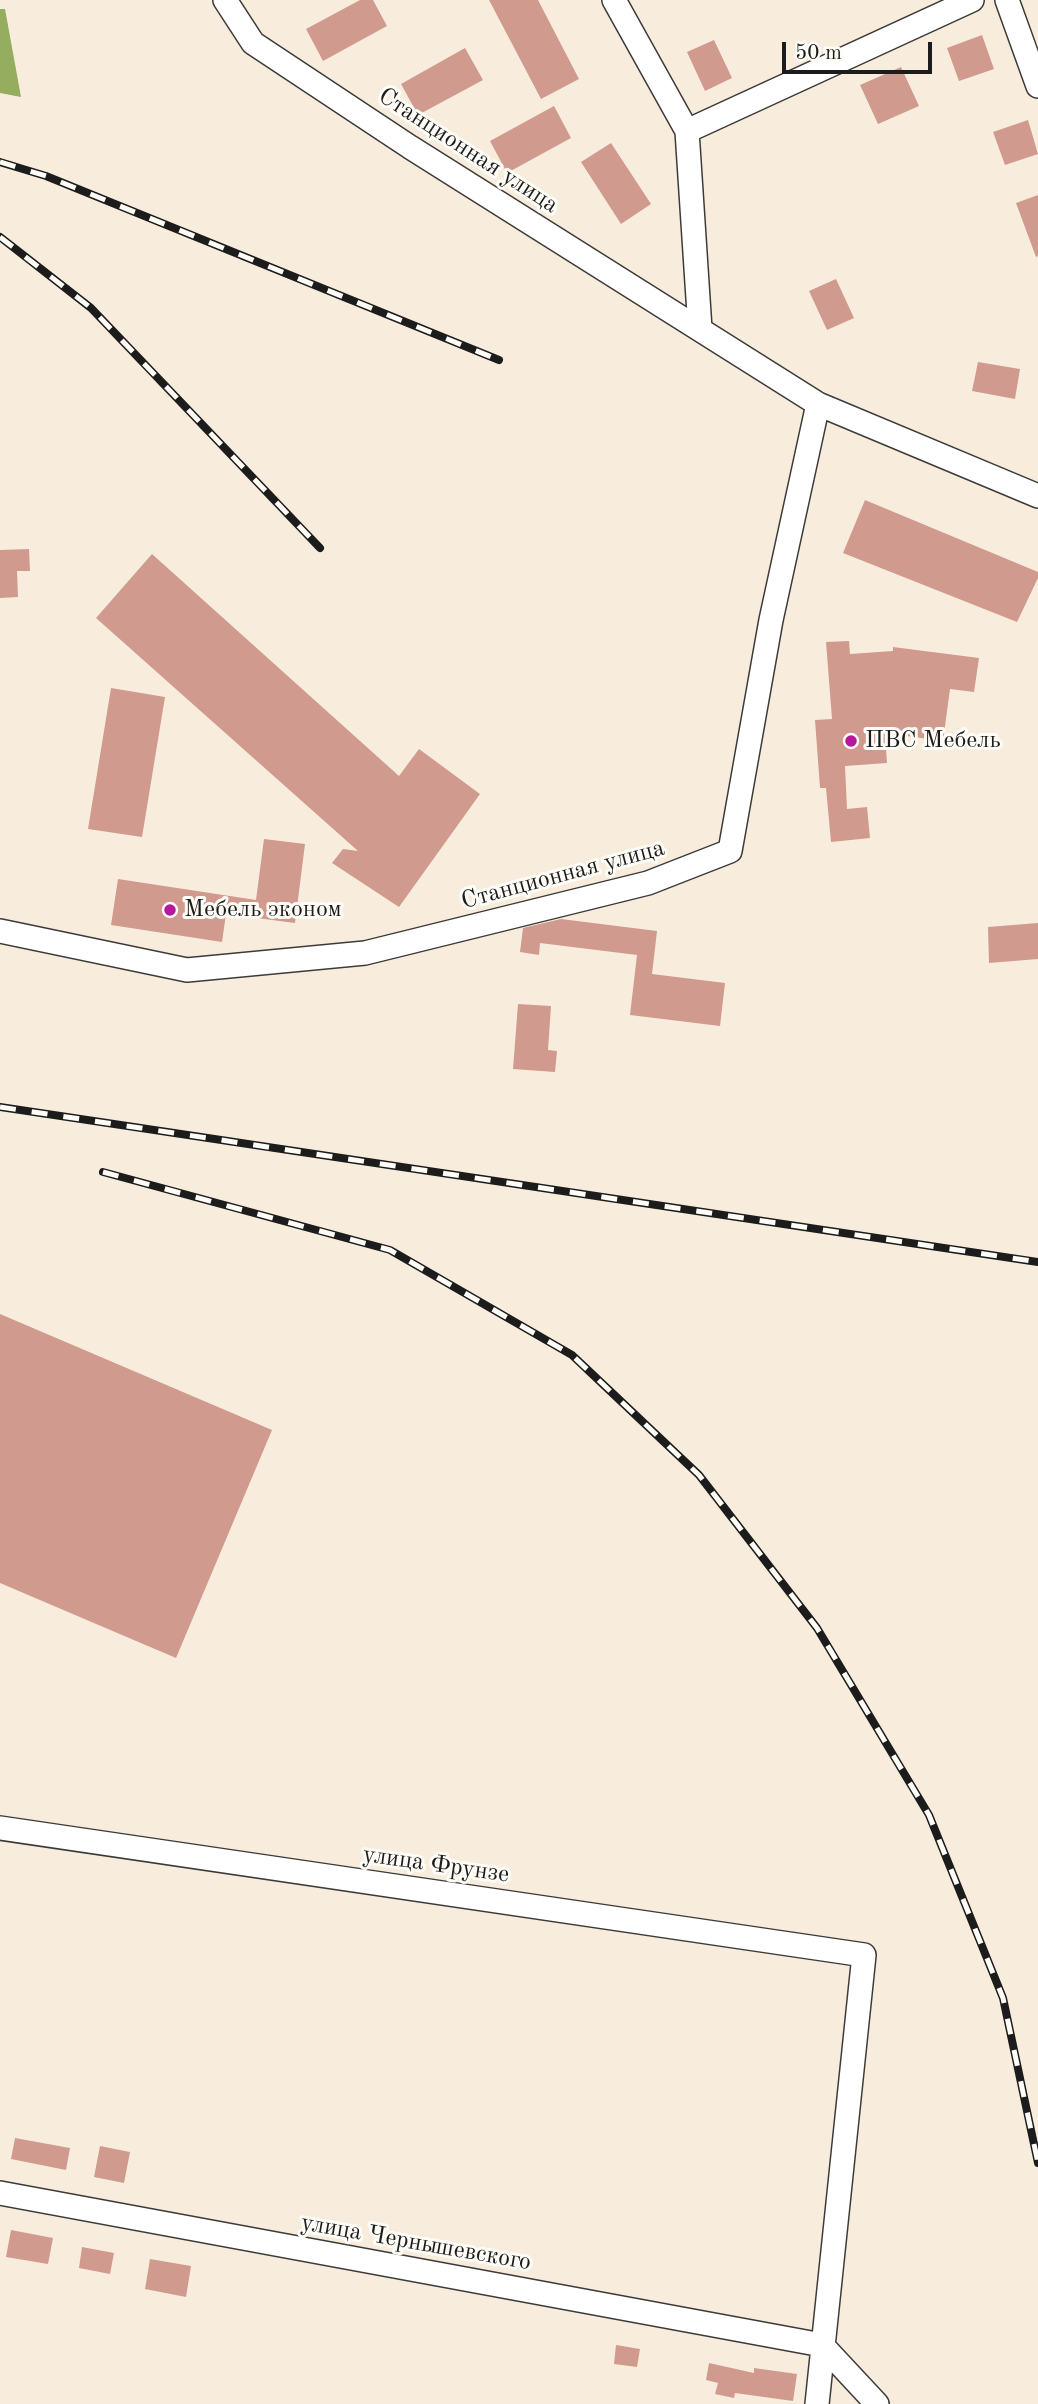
<!DOCTYPE html>
<meta charset="utf-8">
<style>
body{margin:0}
#map{position:relative;width:1038px;height:2404px;overflow:hidden;background:#f8eddc;font-family:"Old Standard TT",serif}
canvas{display:block}
.scale{position:absolute;left:782px;top:42px;width:150px;height:32px;box-sizing:border-box;border:4px solid #1c1c1c;border-top:0;padding-left:9px;font-size:21px;line-height:24px;white-space:nowrap;color:#1c1c1c;-webkit-text-stroke:5px #fdfcf7;paint-order:stroke}
</style>
<div id="map">
<canvas width="1038" height="2404"></canvas>
<div class="scale">50 m</div>
</div>
<script>
const context = document.querySelector('canvas').getContext('2d');
context.lineJoin = 'round';
function paint(path, color) { context.fillStyle = color; context.fill(path, 'evenodd'); }
function strokePath(path, color, width, dash) { context.strokeStyle = color; context.lineWidth = width; context.lineCap = dash ? 'butt' : 'round'; context.setLineDash(dash || []); context.stroke(path); }
function label(font, color, halo, rows, align = 'center') {
  context.font = font + ' "Old Standard TT",serif'; context.lineWidth = 6; context.setLineDash([]); context.textBaseline = 'middle'; context.strokeStyle = halo; context.fillStyle = color; for (const [text, x, y, turn = 0] of rows) {
    context.save(); context.translate(x, y); context.rotate((+turn || 0) * Math.PI / 180); context.textAlign = isNaN(turn) ? turn : align; if (halo) context.strokeText(text, 0, 0); context.fillText(text, 0, 0); context.restore();
  }
}
const forest = new Path2D(`
 M 0,9 L 5,9 L 21,97 L 0,93 Z`);
const building = new Path2D(`
 M 360,0 L 373,0 L 387,26 L 323,61 L 306,29 Z
 M 489,0 L 538,0 L 579,79 L 541,99 Z
 M 982,35 L 994,69 L 959,81 L 947,48 Z
 M 714,40 L 732,78 L 705,91 L 687,52 Z
 M 465,48 L 483,80 L 418,115 L 401,84 Z
 M 901,67 L 919,106 L 878,124 L 860,85 Z
 M 554,106 L 571,138 L 507,173 L 490,141 Z
 M 1028,120 L 1038,154 L 1005,165 L 993,132 Z
 M 611,143 L 651,204 L 621,224 L 581,162 Z
 M 1038,195 L 1038,256 L 1036,257 L 1016,203 Z
 M 836,279 L 854,318 L 827,330 L 809,291 Z
 M 978,362 L 1020,369 L 1015,399 L 972,391 Z
 M 865,500 L 1038,572 L 1038,578 L 1017,622 L 843,553 Z
 M 29,549 L 30,571 L 17,571 L 18,597 L 0,598 L 0,550 Z
 M 152,554 L 399,776 L 419,749 L 480,794 L 399,907 L 332,863 L 343,849 L 358,851 L 96,618 Z
 M 849,641 L 850,654 L 893,651 L 893,647 L 979,658 L 974,692 L 950,689 L 943,741 L 885,733 L 887,763 L 845,766 L 847,809 L 867,807 L 870,838 L 831,842 L 826,788 L 820,788 L 815,720 L 832,719 L 826,642 Z
 M 111,688 L 165,697 L 142,837 L 88,829 Z
 M 264,839 L 305,844 L 295,923 L 226,914 L 222,942 L 111,925 L 118,879 L 256,900 Z
 M 561,919 L 657,931 L 652,974 L 725,983 L 720,1026 L 630,1015 L 637,955 L 540,943 L 539,955 L 520,952 L 523,928 Z
 M 1038,923 L 1038,959 L 989,963 L 988,927 Z
 M 518,1004 L 551,1006 L 548,1050 L 557,1051 L 555,1072 L 513,1069 Z
 M 0,1314 L 272,1430 L 176,1658 L 0,1583 Z
 M 15,2138 L 70,2148 L 66,2170 L 11,2159 Z
 M 100,2146 L 130,2152 L 124,2183 L 94,2177 Z
 M 11,2230 L 53,2238 L 48,2264 L 6,2257 Z
 M 82,2247 L 114,2253 L 110,2274 L 79,2268 Z
 M 150,2259 L 191,2266 L 186,2297 L 145,2289 Z
 M 616,2345 L 640,2349 L 637,2367 L 614,2364 Z
 M 709,2363 L 754,2373 L 754,2368 L 797,2374 L 793,2401 L 735,2393 L 734,2398 L 715,2394 L 718,2383 L 706,2380 Z`);
const minor = new Path2D(`
 M 225,0 L 253,43 L 410,147 L 818,404 L 1038,496
 M 614,0 L 687,131 L 700,329
 M 1007,0 L 1038,86
 M 687,131 L 972,0
 M 0,931 L 187,970 L 365,953 L 648,883 L 730,851 L 771,620 L 818,404
 M 0,1828 L 864,1955 L 817,2404
 M 0,2193 L 822,2345 L 877,2404`);
const rail = new Path2D(`
 M 0,162 L 46,176 L 499,360
 M 0,237 L 91,308 L 320,548
 M 0,1107 L 1038,1262
 M 103,1172 L 390,1250 L 572,1355 L 699,1475 L 817,1628 L 929,1815 L 1003,1998 L 1038,2163`);
const markers = [
 [851,741,7,"#b5179e"],
 [170,910,7,"#b5179e"]
];
const streetNames = [
 ["Станционная улица",468,151,33],
 ["Станционная улица",563,875,-15],
 ["улица Фрунзе",436,1865,8],
 ["улица Чернышевского",416,2243,10]
];
const poiNames = [
 ["ПВС Мебель",865,741],
 ["Мебель эконом",184,910]
];
paint(forest, '#95ad5f');
paint(building, '#d09a8e');
strokePath(minor, '#3d3b39', 26);
strokePath(minor, '#fff', 23);
strokePath(rail, '#1c1c1c', 8);
strokePath(rail, '#fdfcf7', 5, [16]);
for (const [x, y, r, color] of markers) { const dot = new Path2D(); dot.arc(x, y, r, 0, 2 * Math.PI); context.fillStyle = color; context.fill(dot); strokePath(dot, '#fdfcf7', 2.5); }
label('24px', '#1c1c1c', '#fdfcf7', streetNames);
label('24px', '#1c1c1c', '#fdfcf7', poiNames, 'left');
</script>
